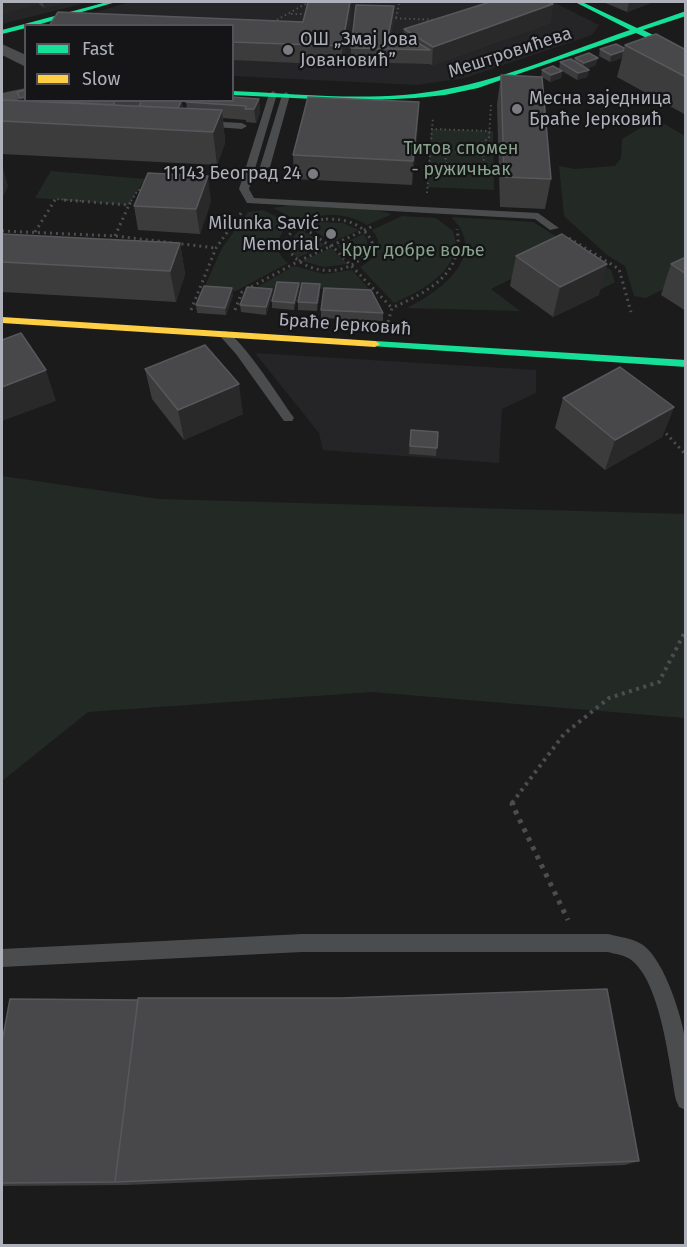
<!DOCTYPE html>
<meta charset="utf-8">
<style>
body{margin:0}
#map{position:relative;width:687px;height:1247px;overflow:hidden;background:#1b1b1b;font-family:"Fira Sans",sans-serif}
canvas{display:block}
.frame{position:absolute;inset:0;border:3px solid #aeb0ba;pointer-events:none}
.legend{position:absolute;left:24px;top:24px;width:210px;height:78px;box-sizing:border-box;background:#151517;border:2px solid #525358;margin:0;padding:8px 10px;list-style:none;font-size:18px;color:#aeb0ba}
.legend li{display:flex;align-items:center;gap:12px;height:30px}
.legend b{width:30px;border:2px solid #525358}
</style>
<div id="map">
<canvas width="687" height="1247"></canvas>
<div class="frame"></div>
<ul class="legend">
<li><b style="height:8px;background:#16e098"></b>Fast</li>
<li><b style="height:8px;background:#ffcf43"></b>Slow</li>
</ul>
</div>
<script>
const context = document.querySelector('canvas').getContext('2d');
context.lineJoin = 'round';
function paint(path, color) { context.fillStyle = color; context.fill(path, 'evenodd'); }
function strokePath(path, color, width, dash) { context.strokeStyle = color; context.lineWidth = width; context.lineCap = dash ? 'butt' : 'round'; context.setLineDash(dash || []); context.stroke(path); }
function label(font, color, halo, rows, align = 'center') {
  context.font = font + ' "Fira Sans",sans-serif'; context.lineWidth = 4.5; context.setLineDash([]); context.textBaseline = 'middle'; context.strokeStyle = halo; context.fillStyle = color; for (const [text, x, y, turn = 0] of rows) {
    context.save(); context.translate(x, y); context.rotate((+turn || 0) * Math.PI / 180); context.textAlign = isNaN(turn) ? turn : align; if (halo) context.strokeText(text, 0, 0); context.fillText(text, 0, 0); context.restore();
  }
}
const built = new Path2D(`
 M 2,2 L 90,2 L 2,24 Z
 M 130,2 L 553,2 L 599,25 L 592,35 L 465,78 L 417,85 L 233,76 L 232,26 L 50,26 Z
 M 255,353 L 536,370 L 536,393 L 502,409 L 499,463 L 323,450 L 319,433 Z`);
const green = new Path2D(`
 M 656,119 L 685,136 L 685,278 L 646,298 L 634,296 L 625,266 L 607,255 L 564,216 L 559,166 L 575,169 L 615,166 L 621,158 L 622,139 Z
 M 431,129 L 493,131 L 494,190 L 427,187 Z
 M 51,171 L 145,179 L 129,205 L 35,198 Z
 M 290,205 L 375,210 L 392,214 L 367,225 C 346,212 321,213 298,221 L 273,208 Z
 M 263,210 L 291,224 C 276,236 272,250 288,263 L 236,291 L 204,288 L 222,248 L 248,212 Z
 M 402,216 L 436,218 L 453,231 C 454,235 456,241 456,245 C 453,275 417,293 394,303 L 360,267 C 376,258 385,246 372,230 Z
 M 451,217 L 533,222 L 611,270 L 615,282 L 600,290 L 553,258 L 491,289 L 520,311 L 407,308 C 441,291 490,255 451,217 Z
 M 320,222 L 343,223 L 359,230 L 332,242 L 306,226 Z
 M 300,229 L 325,245 L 297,258 L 290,250 L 290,241 Z
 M 364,234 L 367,240 L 367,249 L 355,261 L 337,246 Z
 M 331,248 L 348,264 L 324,267 L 302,261 Z
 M 294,266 L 324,274 L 352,270 L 371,291 L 274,287 L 272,295 L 247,293 Z
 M 2,476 L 159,499 L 685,514 L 685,718 L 372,692 L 88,712 L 2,781 Z`);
const pathFar3 = new Path2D(`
 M 291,14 L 308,14
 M 391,18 L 437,20
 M 396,18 L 399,4
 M 273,22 L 309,2
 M 431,129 L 490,131
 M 470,150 L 489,138 L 491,105
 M 470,151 L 480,153 L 484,157 L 483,165 C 470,172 456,173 445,162 L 446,156 L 454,152 Z
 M 428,175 L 449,167
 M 427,193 L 433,117
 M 54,201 L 55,199 L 82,201
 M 131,201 L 138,190 L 144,190`);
const pathFar2 = new Path2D(`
 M 64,200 L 129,205 L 132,200
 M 326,219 C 346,219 363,223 372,242 C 358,280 299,280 285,242 C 293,225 309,221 326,219 Z
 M 295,222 L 336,250 L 392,308
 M 2,231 L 115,236 L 216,248
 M 35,232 L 55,200
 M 115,236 L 129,205
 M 569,238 L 619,269 L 631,312
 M 191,310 L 216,248 L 241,213
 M 235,310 L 242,292 L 297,262 L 373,226
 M 388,322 L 392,308 C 427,292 465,274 457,229
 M 662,429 L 686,455`);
const pathFar1 = new Path2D(`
 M 512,803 L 564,734 L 609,698 L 659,682 L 686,630`);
const path = new Path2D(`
 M 514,802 L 512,804 L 568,920`);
const lane = new Path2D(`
 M 273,91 L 277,94 L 249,189 L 254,198 L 538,213 L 559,228 L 550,230 L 535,219 L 247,203 L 239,189 L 269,94 Z
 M 286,92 L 290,95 L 270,167 L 262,169 L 260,167 L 282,95 Z
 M 205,121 L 242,123 L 247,126 L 242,129 L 202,126 L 202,122 Z
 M 225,331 C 241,337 280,398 292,415 L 294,418 L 292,421 L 284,421 L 236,354 L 219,335 Z
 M 302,934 L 608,934 C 619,937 633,938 643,945 C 665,961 683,1019 686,1045 C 687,1067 686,1089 686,1110 L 679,1107 L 676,1100 C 669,1064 661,981 630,959 C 624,955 615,954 608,952 L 302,952 L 2,967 L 2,949 Z`);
const street = new Path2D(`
 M 2,44 L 26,55 L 26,67 L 2,55 Z
 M 26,88 L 26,98 L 2,103 L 2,93 Z`);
const fast = new Path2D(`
 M 107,2 L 116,2 L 34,26 L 26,26 L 26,28 L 2,34 L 2,30 Z
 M 575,2 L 582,2 L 637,28 L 686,11 L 686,16 L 643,30 L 686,51 L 686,56 L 636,33 L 478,88 L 445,95 L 415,98 L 354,101 L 232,95 L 232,91 C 303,94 377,103 447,89 C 507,78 572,50 630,30 Z
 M 375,341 L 686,360 L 686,367 L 371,346 L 371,342 Z`);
const slow = new Path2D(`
 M 2,317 L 375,341 L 380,344 L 375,347 L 2,323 Z`);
const wall = new Path2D(`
 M 2,2 L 67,2 L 44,8 L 39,4 Z
 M 603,2 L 652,2 L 651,3 L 627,12 Z
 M 553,4 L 550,23 L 432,65 L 429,64 L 351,62 L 351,48 L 394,6 L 394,19 L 390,38 L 403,38 L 404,29 Z
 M 351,18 L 342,65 L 232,60 L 232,26 Z
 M 625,45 L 686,50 L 686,115 L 617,77 L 622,58 L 610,62 L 599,56 L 600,49 L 624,48 Z
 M 575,58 L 596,65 L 586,69 L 589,70 L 587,77 L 577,80 L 562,71 L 561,78 L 550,82 L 542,77 L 551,179 L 545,209 L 500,207 L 497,104 L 501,75 L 541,77 L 542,70 L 559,69 L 560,62 L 575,61 Z
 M 17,92 L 44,102 L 64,103 L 65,100 L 182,100 L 182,109 L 187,109 L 186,102 L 259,99 L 260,113 L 256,123 L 246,122 L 246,120 L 223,118 L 225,143 L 217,165 L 2,154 L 2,100 L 20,101 Z
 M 418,126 L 412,185 L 294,179 L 293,155 Z
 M 211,201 L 200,234 L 138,230 L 134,206 Z
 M 2,234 L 180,243 L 185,274 L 176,302 L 2,292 Z
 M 516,256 L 599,295 L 553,317 L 510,286 Z
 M 686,257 L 686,311 L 661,295 L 671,264 Z
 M 299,283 L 299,291 L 294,310 L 272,308 L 272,301 Z
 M 320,284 L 320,292 L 317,311 L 298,310 L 298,302 Z
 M 272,289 L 272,296 L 266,315 L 241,312 L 240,305 Z
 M 233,295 L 226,315 L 197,313 L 196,305 Z
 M 321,310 L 383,313 L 383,321 L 321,318 Z
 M 145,369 L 243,414 L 184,440 L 152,399 Z
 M 563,398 L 674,407 L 662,437 L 605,470 L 555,428 Z
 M 411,430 L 438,432 L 436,456 L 409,454 Z
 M 2,1042 L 639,1161 L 625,1165 L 126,1185 L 2,1186 Z`);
const shadedWall = new Path2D(`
 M 2,2 L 39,2 L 39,4 L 2,14 Z
 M 43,2 L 67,2 L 44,8 Z
 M 351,2 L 351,18 L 342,65 L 342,46 Z
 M 629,2 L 652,2 L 651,3 L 627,12 Z
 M 553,4 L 550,23 L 432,65 L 433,47 Z
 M 394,6 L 394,19 L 387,51 L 388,38 Z
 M 623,51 L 622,58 L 610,62 L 611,55 Z
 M 598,58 L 596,65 L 583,70 L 584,63 Z
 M 589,70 L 587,77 L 577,80 L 578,73 Z
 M 562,71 L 561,78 L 550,82 L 551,75 Z
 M 26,97 L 26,100 L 43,100 L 45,107 L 24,112 L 20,98 Z
 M 259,99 L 260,113 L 256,123 L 254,109 Z
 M 182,100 L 183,107 L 179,116 L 178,108 Z
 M 419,102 L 418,126 L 412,185 L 413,161 Z
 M 222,110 L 225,143 L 217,165 L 213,132 Z
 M 2,164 L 8,186 L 2,199 Z
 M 208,176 L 211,201 L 200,234 L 196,209 Z
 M 180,243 L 185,274 L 176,302 L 170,271 Z
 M 607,264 L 599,295 L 553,317 L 560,287 Z
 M 299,283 L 299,291 L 294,310 L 294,303 Z
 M 320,284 L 320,292 L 317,311 L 317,303 Z
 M 232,288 L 233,295 L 226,315 L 225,308 Z
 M 272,289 L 272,296 L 266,315 L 266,307 Z
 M 46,370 L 56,401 L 2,421 L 2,387 Z
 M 239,384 L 243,414 L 184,440 L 178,410 Z
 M 674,407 L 662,437 L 605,470 L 615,440 Z`);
const building = new Path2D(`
 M 308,2 L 350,2 L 342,46 L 232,42 L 232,26 L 49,26 L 58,12 L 303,22 Z
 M 490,2 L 546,2 L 553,4 L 433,47 L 404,29 Z
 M 356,5 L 394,6 L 388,38 L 409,38 L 430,50 L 351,48 Z
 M 656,34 L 686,50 L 686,77 L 625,45 Z
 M 616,44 L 624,48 L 623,51 L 611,55 L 600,49 Z
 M 589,53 L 598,58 L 584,63 L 575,58 Z
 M 571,59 L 589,70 L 578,73 L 560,62 Z
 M 553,66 L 562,71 L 551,75 L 542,70 Z
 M 501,75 L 542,77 L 551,179 L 504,177 Z
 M 26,90 L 26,97 L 20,98 L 17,92 Z
 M 232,97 L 259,99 L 254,109 L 245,109 L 246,106 L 186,102 L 187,100 L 232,100 Z
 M 308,97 L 419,102 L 413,161 L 293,155 Z
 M 2,100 L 222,110 L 213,132 L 2,121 Z
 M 65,100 L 114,100 L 114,105 L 64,102 Z
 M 142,100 L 182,100 L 178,108 L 139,106 Z
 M 148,173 L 208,176 L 196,209 L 134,206 Z
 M 2,234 L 180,243 L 170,271 L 2,262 Z
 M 562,234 L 607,264 L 560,287 L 516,256 Z
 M 686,257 L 686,274 L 671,264 Z
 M 277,282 L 299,283 L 294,303 L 272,301 Z
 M 302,283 L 320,284 L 317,303 L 298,302 Z
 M 204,286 L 232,288 L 225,308 L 196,305 Z
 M 247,287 L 272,289 L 266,307 L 240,305 Z
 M 324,288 L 371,290 L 383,313 L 321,310 Z
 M 21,333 L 46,370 L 2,387 L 2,340 Z
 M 205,345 L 239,384 L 178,410 L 145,369 Z
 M 620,367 L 674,407 L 615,440 L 563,398 Z
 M 411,430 L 438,432 L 437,448 L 410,446 Z
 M 607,989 L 639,1161 L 115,1182 L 138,998 L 341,998 Z
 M 10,999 L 138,1000 L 115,1182 L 117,1182 L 2,1183 L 2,1042 Z`);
const markers = [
 [288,50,6,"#7b7c82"],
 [517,109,6,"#7b7c82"],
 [313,174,6,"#7b7c82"],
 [331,234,6,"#7b7c82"]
];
const farPoinames = [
 ["ОШ „Змај Јова",300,40],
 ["Јовановић”",300,61],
 ["Месна заједница",529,99],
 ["Браће Јерковић",529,120],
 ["11143 Београд 24",301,174,"right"],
 ["Milunka Savić",319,224,"right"],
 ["Memorial",319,245,"right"]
];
const farStreetnames = [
 ["Мештровићева",510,53,-18],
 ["Браће Јерковић",345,325,4]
];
const farParknames = [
 ["Титов спомен",461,149],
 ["- ружичњак",461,170],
 ["Круг добре воље",413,251]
];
paint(built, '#252527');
paint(green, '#232a25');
strokePath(pathFar3, '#4c4d50', 2, [1.5, 3]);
strokePath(pathFar2, '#4c4d50', 3, [2, 4]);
strokePath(pathFar1, '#4c4d50', 4, [3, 4.5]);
strokePath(path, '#4c4d50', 5, [4, 6]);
paint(lane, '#4b4c4e');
paint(street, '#4b4c4e');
paint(fast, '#16e098');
paint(slow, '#ffcf43');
paint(wall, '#3c3c3d');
paint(shadedWall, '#29292a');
paint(building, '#48484b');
strokePath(building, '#58585c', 1.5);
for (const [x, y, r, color] of markers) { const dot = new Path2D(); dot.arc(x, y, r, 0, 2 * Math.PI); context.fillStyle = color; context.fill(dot); strokePath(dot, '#151517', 2); }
label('18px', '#aeb0ba', '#151517', farPoinames, 'left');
label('18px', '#aeb0ba', '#151517', farStreetnames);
label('18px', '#87a38c', '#151517', farParknames);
</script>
